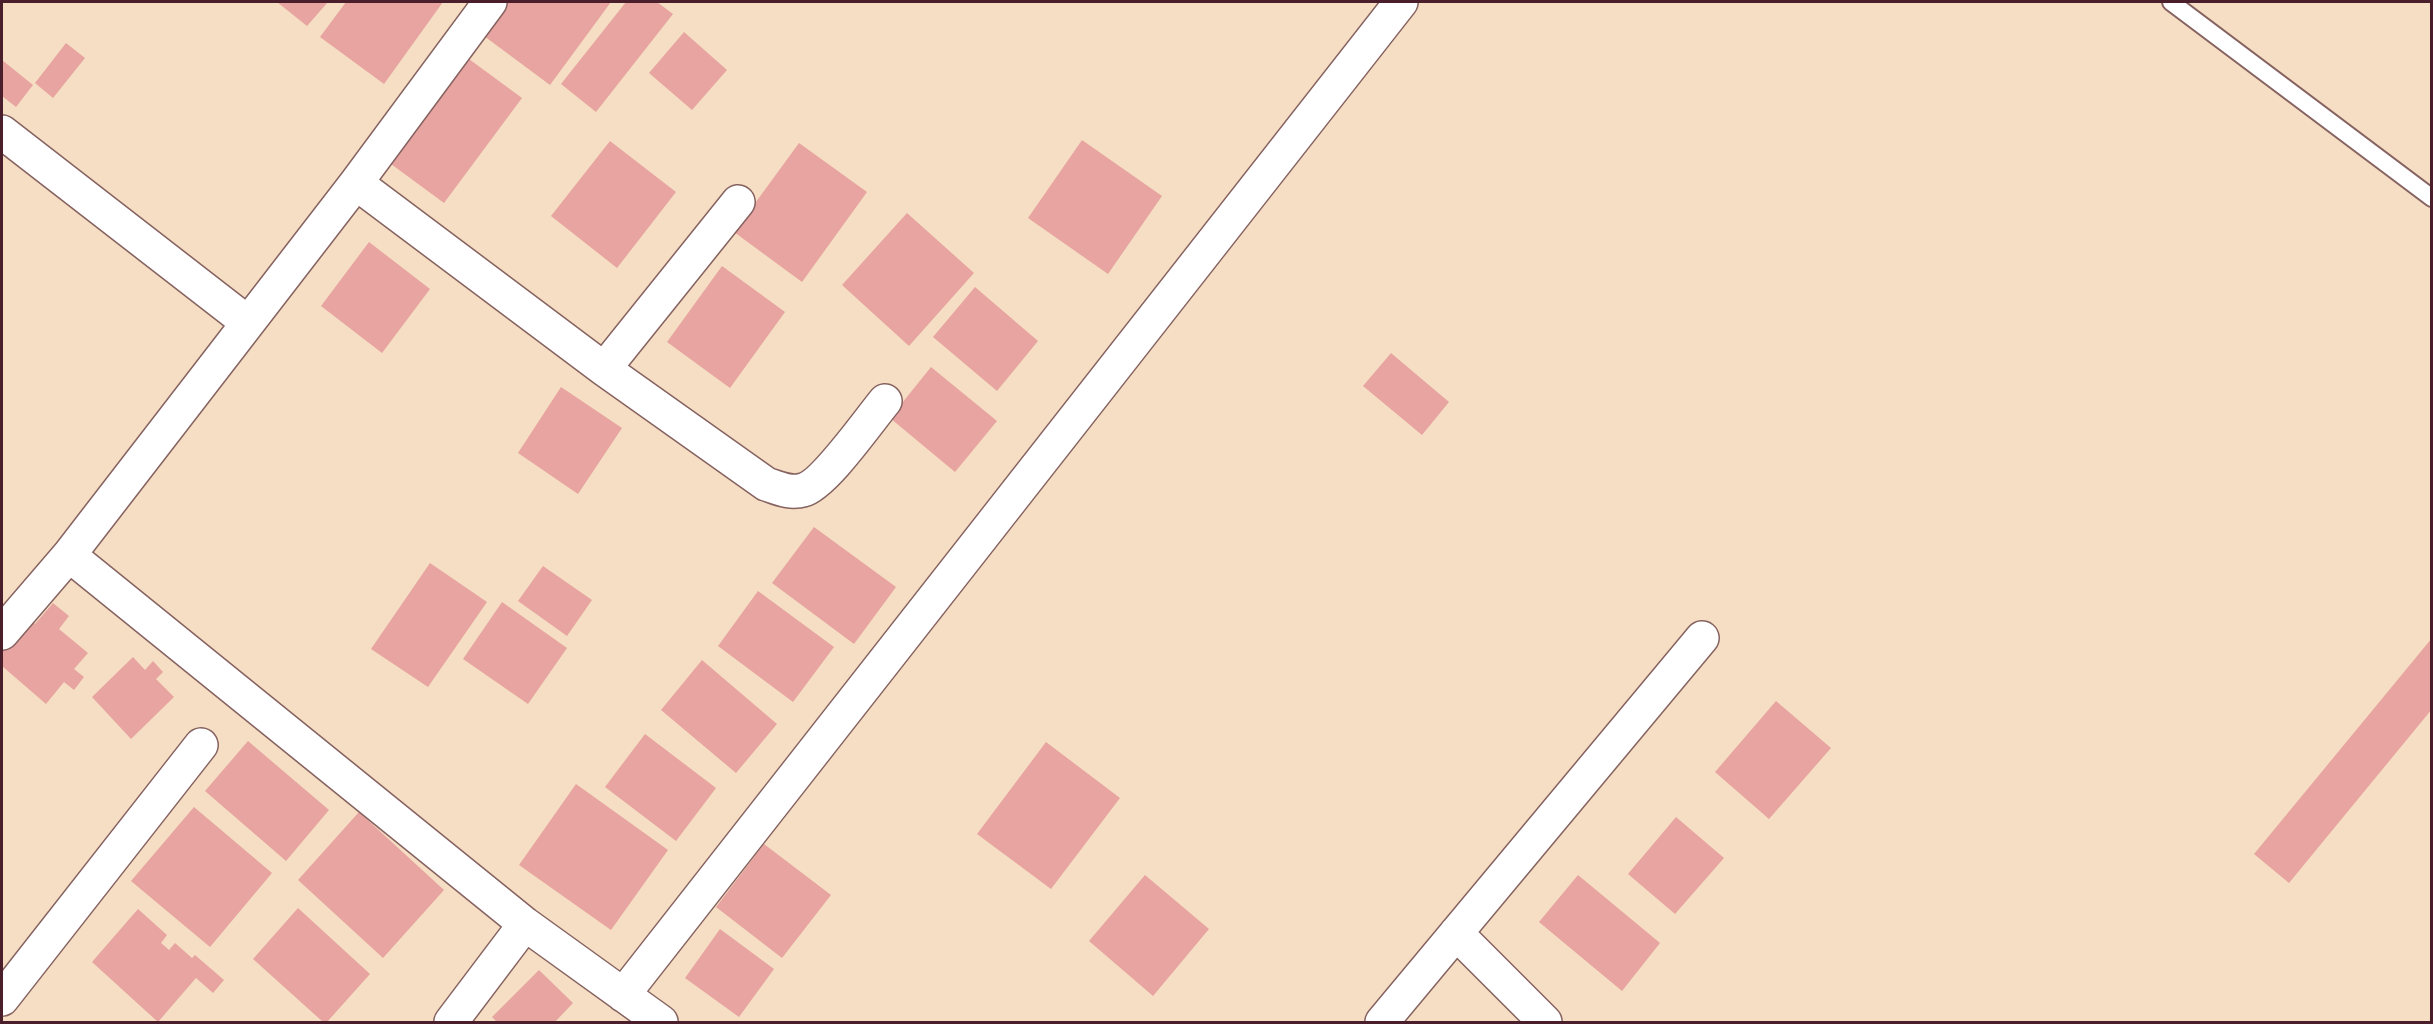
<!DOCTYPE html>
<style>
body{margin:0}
#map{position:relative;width:2433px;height:1024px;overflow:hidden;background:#f5dec3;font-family:"IM FELL Double Pica",serif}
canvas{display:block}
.frame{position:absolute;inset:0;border:3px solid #4a1f2b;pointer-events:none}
</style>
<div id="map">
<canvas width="2433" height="1024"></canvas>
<div class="frame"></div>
</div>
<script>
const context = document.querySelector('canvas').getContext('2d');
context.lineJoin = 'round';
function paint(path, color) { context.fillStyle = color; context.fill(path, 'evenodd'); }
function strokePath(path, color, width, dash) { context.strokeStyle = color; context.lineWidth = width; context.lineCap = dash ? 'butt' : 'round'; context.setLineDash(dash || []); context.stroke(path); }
const building = new Path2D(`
 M 277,2 L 328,2 L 307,26 Z
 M 346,2 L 443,2 L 384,84 L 320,37 Z
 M 509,2 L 611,2 L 550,85 L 484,36 Z
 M 626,2 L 657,2 L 673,14 L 596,112 L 561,84 Z
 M 684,32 L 727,70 L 692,110 L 649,73 Z
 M 66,43 L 85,58 L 53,98 L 35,83 Z
 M 469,59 L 522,98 L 444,203 L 391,164 Z
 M 2,60 L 33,85 L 16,107 L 2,96 Z
 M 1082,140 L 1162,196 L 1108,274 L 1028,218 Z
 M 610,141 L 676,192 L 617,268 L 551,216 Z
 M 799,143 L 867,192 L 802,282 L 734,232 Z
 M 907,213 L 974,273 L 909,346 L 842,285 Z
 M 369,242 L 430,289 L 382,353 L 321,306 Z
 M 722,266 L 785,312 L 730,388 L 667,342 Z
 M 975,287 L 1038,341 L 997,391 L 933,337 Z
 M 1391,353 L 1449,402 L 1422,435 L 1363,386 Z
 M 931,367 L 997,421 L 955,472 L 890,418 Z
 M 561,387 L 622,428 L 578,494 L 518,453 Z
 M 814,527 L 896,587 L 854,644 L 772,583 Z
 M 430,563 L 487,602 L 428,687 L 371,649 Z
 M 543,566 L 592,600 L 567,636 L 518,601 Z
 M 758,591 L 834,647 L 793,702 L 718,646 Z
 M 502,602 L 567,648 L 528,704 L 463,659 Z
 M 53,603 L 69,616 L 59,629 L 88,653 L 74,669 L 84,677 L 74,690 L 64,682 L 46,704 L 2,666 L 2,651 L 28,618 L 35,624 Z
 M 2432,638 L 2432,709 L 2289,883 L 2254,854 Z
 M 133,657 L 145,670 L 153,661 L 163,672 L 156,679 L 174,697 L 131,739 L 92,697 Z
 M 702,660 L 777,724 L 736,773 L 661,710 Z
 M 1776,701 L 1831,748 L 1769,819 L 1715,772 Z
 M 645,734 L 716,788 L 676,841 L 605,787 Z
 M 248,741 L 329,810 L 286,861 L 205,791 Z
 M 1046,742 L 1120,798 L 1051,889 L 977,834 Z
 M 576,784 L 668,850 L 611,930 L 519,865 Z
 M 194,807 L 272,873 L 210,947 L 131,881 Z
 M 359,812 L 444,890 L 383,958 L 298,880 Z
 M 1676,817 L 1724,858 L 1675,914 L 1628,874 Z
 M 764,844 L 831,895 L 782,958 L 716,907 Z
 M 1145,875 L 1209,929 L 1153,996 L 1089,941 Z
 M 1578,875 L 1660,943 L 1622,991 L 1539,922 Z
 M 298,908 L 370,974 L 327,1022 L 323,1022 L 253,959 Z
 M 138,909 L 167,935 L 161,943 L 169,950 L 175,943 L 192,958 L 195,955 L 224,980 L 213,993 L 196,978 L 158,1022 L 92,962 Z
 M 720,929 L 774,969 L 739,1017 L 685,978 Z
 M 539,970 L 573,1003 L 555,1022 L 497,1022 L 492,1017 Z`);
const lane = new Path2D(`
 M 2171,2 L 2432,198`);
const street = new Path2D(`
 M 2,132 L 247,322
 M 356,183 L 604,369 L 766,484 C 778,488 790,494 803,490 C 824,485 869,420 885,401
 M 604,369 L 738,202
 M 69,555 L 525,924 L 661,1022
 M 2,633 L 69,555 L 356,183 L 490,2
 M 1456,933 L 1545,1022
 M 623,995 L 1401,2
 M 2,999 L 201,745
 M 451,1022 L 525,924
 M 1382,1022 L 1702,638`);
paint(building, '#e7a4a0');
strokePath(lane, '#866260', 20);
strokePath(street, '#866260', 36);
strokePath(lane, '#fff', 16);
strokePath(street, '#fff', 33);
</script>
